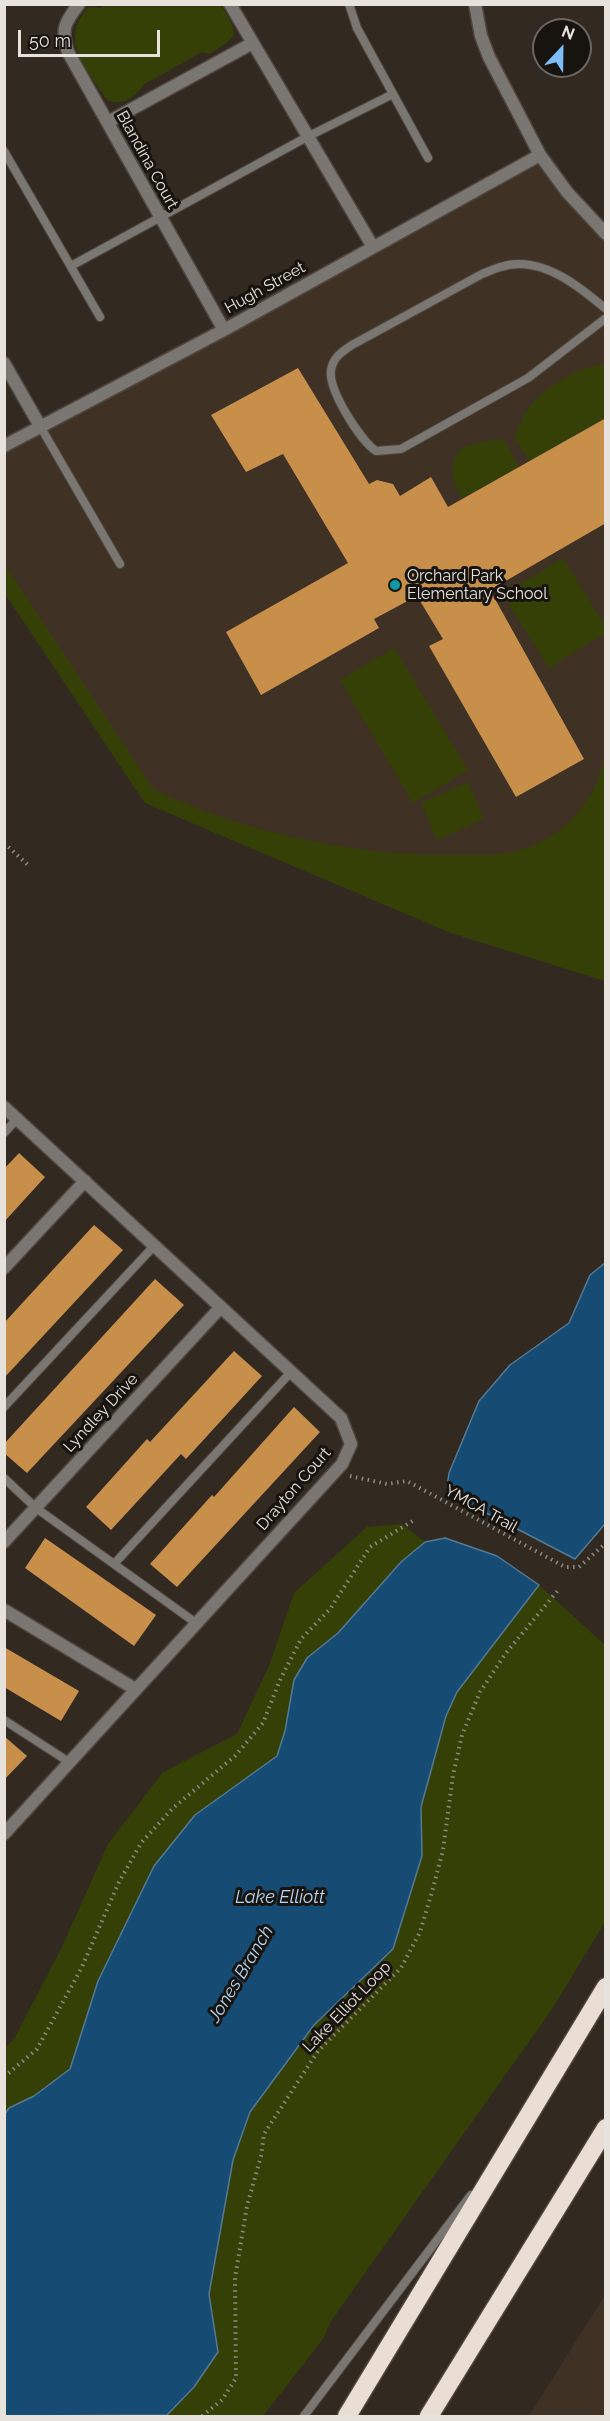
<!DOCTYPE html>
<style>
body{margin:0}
#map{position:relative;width:610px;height:2421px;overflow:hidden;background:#322a21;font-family:Raleway,sans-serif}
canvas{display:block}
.frame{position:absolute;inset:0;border:6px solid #e7e2dc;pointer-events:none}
.north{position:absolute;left:532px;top:18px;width:60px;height:60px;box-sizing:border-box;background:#17130f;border:2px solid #6a6661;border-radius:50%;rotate:22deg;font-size:16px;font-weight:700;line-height:24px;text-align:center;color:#e7e2dc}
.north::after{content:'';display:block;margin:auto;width:21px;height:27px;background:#7cbef9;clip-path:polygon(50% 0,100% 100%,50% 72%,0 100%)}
.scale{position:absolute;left:18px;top:30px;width:142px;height:27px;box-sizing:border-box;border:3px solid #e7e2dc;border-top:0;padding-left:8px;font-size:18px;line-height:21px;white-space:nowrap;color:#e7e2dc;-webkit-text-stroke:4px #17130f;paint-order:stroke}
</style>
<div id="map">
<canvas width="610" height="2421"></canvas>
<div class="frame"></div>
<div class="north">N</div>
<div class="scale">50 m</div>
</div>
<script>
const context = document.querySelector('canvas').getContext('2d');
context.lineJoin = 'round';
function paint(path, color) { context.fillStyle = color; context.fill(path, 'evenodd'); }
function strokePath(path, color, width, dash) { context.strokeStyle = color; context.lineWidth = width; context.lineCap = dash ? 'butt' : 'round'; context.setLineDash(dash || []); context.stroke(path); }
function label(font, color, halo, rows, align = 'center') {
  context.font = font + ' Raleway,sans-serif'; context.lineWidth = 6; context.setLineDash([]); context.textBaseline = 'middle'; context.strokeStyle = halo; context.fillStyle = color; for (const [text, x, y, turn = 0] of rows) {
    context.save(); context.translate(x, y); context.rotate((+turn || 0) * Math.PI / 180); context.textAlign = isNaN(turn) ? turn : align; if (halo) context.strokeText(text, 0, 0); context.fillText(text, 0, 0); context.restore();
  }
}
const built = new Path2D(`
 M 540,155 L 605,234 L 605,981 L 451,933 L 145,803 L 5,593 L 4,447 Z
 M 605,2295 L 605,2416 L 529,2416 Z`);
const green = new Path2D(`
 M 106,5 L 221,5 C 239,36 241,35 209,54 L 202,52 L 143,85 C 136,97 121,107 107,100 C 88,70 57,39 89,7 L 100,8 Z
 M 601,365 L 605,365 L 605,418 L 530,461 L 514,437 C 519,427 523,416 529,407 C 544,388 577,367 601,365 Z
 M 497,439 L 505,441 L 519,467 L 462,498 C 451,477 448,468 462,447 Z
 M 563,558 L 605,626 L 605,633 L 549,668 L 503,595 Z
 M 5,565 L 153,789 C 245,833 350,855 452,855 C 474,855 499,856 520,850 C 564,838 602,796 605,749 L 605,981 L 451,933 L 145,803 L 5,594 Z
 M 394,648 L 468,770 L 413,803 L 340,680 Z
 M 468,782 L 484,819 L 437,840 L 421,803 Z
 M 402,1524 L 425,1542 L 401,1562 L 338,1633 L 307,1658 L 277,1756 L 195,1815 L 98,1981 L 70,2069 L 34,2096 L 9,2108 L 5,2114 L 5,2048 L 14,2039 L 61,1949 L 108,1844 L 163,1772 L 237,1734 L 269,1666 L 294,1593 L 367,1527 Z
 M 539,1585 L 605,1645 L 605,1922 L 552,2009 L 331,2321 L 323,2339 L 263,2416 L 164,2416 L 168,2415 L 218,2352 L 209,2294 L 233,2160 L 251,2112 L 314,2025 L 371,1972 L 422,1856 L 421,1807 L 446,1716 L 457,1692 Z`);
const water = new Path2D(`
 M 605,1263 L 605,1524 L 575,1559 L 471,1505 L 447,1487 L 449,1473 L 479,1401 L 510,1365 L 569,1323 L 590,1275 Z
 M 445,1538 L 497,1556 L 539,1585 L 457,1692 L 446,1716 L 421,1807 L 422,1856 L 393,1949 L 314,2025 L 250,2112 L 233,2160 L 209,2294 L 218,2352 L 194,2387 L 167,2415 L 5,2416 L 5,2114 L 9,2108 L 34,2096 L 70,2069 L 98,1981 L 154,1866 L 195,1815 L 277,1756 L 285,1731 L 294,1680 L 307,1658 L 338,1633 L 401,1562 L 425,1542 Z`);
const building = new Path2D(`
 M 298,368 L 369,484 L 377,480 L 393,484 L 400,496 L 431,477 L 448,507 L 606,418 L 606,523 L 490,590 L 584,759 L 516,797 L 429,646 L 443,639 L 417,596 L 374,619 L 379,628 L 261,695 L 226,632 L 348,563 L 283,454 L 246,472 L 211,415 Z
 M 19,1153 L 45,1177 L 4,1222 L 4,1169 Z
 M 94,1225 L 123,1250 L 4,1378 L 4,1323 Z
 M 155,1279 L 184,1305 L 27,1473 L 4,1453 L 4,1444 Z
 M 234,1351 L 262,1376 L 186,1459 L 181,1454 L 111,1530 L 86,1507 L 147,1439 L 150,1442 Z
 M 294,1407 L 320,1432 L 177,1587 L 150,1564 L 212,1495 L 214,1497 Z
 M 45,1538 L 156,1615 L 134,1646 L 25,1568 Z
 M 4,1647 L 79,1691 L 61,1721 L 4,1687 Z
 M 4,1736 L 27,1756 L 4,1780 Z`);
const path = new Path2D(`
 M 4,843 L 28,865
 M 350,1476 L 387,1484 L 407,1481 L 565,1567 L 579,1567 L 606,1543
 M 4,2077 L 37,2049 L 81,1969 L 118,1884 L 141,1843 L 173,1808 L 235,1756 L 263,1723 L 280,1680 L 301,1639 L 330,1609 L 370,1547 L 416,1519
 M 202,2416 L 222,2400 L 236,2378 L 235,2278 L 247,2206 L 261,2156 L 264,2134 L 318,2051 L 401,1968 L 420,1932 L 432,1892 L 443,1850 L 453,1775 L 462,1735 L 480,1692 L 506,1653 L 559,1589`);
const service = new Path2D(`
 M 349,4 L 357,28 L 428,158
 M 4,151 L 100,317
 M 71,266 L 307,137 L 393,94
 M 606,309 C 582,289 552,264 519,264 C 506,264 494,269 482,274 L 352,345 C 343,351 333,357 331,370 C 328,390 360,440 376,451 L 401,449 L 528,378 L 606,318
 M 40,426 L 120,564
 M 4,1133 L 17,1119
 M 4,1407 L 154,1246
 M 4,1478 L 36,1508 L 196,1623
 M 114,1564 L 291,1372
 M 4,1720 L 69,1762
 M 304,2416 L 471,2195`);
const minor = new Path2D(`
 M 79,4 C 64,23 61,30 68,52 L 224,330
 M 230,4 L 373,247
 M 475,4 L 481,36 L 489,57 L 540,155 L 567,192 L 606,234
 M 108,122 L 251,44
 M 4,363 L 40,426
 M 4,446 L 224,330 L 540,155
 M 4,1107 L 341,1418 L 351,1444 L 342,1464 L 4,1834
 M 4,1268 L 85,1181
 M 4,1542 L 221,1307
 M 4,1610 L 135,1689`);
const motorway = new Path2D(`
 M 347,2416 L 606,1987
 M 429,2416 L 606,2128`);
const markers = [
 [395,585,6,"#0f9aa8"]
];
const streetNames = [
 ["Blandina Court",147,160,61],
 ["Hugh Street",265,288,-29],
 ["Lyndley Drive",101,1413,-47],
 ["Drayton Court",294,1489,-49],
 ["YMCA Trail",481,1509,29],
 ["Lake Elliot Loop",347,2007,-46]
];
const poiNames = [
 ["Orchard Park",407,576],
 ["Elementary School",407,594]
];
const waterNames = [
 ["Lake Elliott",280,1898],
 ["Jones Branch",241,1974,-59]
];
paint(built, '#3f3225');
paint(green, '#354006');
paint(water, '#164c74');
strokePath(water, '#557993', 1.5);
paint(building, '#c88f4b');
strokePath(service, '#4f473f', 10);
strokePath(minor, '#4f473f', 15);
strokePath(motorway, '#4f473f', 21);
strokePath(path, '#908982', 4, [1.5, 4.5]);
strokePath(service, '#7a7672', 8);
strokePath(minor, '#7a7672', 12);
strokePath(motorway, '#eaded4', 18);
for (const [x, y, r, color] of markers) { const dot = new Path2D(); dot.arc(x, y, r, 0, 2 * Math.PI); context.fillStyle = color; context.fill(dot); strokePath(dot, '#17130f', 2); }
label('16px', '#e7e2dc', '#17130f', streetNames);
label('16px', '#e7e2dc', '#17130f', poiNames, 'left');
label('italic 18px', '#b5d7f6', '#17130f', waterNames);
</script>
